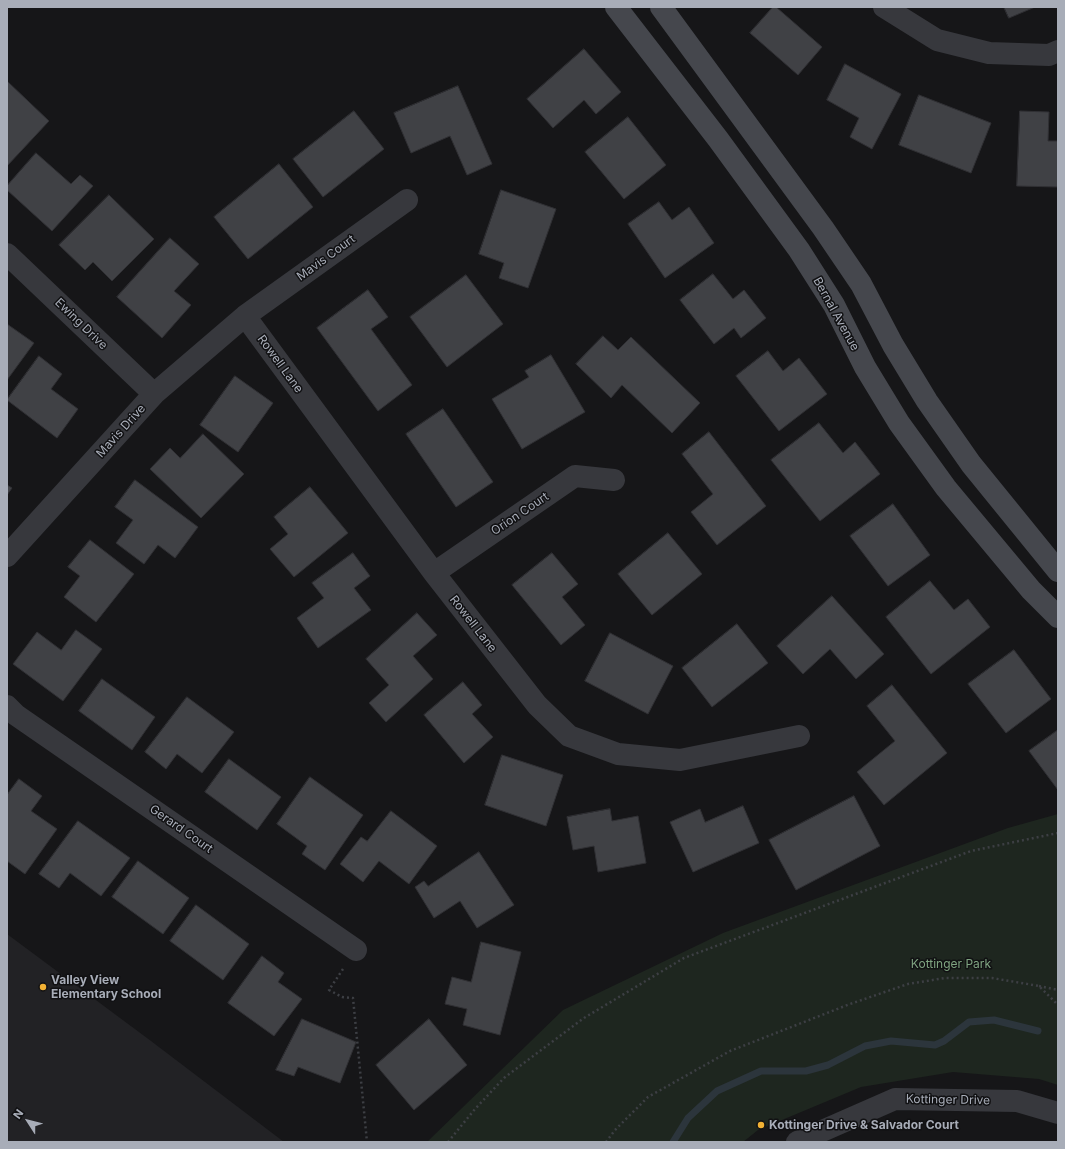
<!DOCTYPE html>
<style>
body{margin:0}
#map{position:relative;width:1065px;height:1149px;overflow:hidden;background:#161618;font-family:Inter,sans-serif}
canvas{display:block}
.frame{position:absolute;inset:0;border:8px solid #a8adb8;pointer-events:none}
.north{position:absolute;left:8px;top:1101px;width:40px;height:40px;-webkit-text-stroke:3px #111113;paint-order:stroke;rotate:306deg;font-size:11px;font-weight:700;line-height:16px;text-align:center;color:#a8adb8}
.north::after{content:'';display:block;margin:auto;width:14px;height:18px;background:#a8adb8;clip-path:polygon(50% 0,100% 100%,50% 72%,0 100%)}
</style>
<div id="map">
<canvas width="1065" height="1149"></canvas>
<div class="frame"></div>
<div class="north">N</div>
</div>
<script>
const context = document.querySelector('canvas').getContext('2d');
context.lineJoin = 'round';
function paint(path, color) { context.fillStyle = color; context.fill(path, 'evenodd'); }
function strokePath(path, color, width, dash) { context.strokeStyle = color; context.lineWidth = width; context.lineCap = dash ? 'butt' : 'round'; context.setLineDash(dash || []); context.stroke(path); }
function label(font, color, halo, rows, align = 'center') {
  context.font = font + ' Inter,sans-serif'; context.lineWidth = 3; context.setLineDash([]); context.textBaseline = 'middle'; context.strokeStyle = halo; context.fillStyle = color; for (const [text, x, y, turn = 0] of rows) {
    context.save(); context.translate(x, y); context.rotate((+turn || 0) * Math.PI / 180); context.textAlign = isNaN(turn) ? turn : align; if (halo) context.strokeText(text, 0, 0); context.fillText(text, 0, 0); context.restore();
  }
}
const built = new Path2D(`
 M 7,934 L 151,1041 L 284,1142 L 7,1142 Z`);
const green = new Path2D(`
 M 1058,814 L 1058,1085 L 1039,1079 L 953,1072 L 861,1087 L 758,1130 L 743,1142 L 427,1142 L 563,1010 L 723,933 L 1008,828 Z`);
const stream = new Path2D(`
 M 673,1142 L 688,1118 L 717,1091 L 761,1071 L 806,1071 L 828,1065 L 865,1046 L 891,1041 L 935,1045 L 944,1041 L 969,1022 L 994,1020 L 1038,1031`);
const building = new Path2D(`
 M 773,7 L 776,7 L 822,47 L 798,75 L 750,33 Z
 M 1004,7 L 1035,7 L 1009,18 Z
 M 584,49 L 621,92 L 596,114 L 584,100 L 553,128 L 527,99 Z
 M 845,64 L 901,94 L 872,149 L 850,137 L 859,118 L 827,100 Z
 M 7,81 L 49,121 L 7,166 Z
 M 458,86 L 492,164 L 467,175 L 450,136 L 411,153 L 394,113 Z
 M 919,95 L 991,123 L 971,173 L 899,145 Z
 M 354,111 L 384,149 L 323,197 L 293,159 Z
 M 1020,111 L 1049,112 L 1048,141 L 1058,141 L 1058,187 L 1017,186 Z
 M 628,117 L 666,165 L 624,199 L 585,152 Z
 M 36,153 L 71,184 L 80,175 L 93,186 L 52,231 L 7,190 L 7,186 Z
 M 279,164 L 313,207 L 248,259 L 214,217 Z
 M 501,190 L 556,209 L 528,288 L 499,278 L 504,263 L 479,254 Z
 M 109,195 L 154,239 L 112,281 L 93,262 L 85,270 L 59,245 Z
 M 659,202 L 672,220 L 689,207 L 714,243 L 665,278 L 628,224 Z
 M 170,238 L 199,264 L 174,291 L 191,305 L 162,338 L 117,297 Z
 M 713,274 L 733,299 L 744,290 L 766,318 L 741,338 L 734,328 L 714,344 L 680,300 Z
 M 466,275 L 503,324 L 447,367 L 410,317 Z
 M 368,290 L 388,317 L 371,329 L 412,385 L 378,411 L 317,328 Z
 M 7,324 L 34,343 L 7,380 Z
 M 603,336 L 618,350 L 631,337 L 700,403 L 672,433 L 622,385 L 611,398 L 576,364 Z
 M 768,351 L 783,371 L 799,358 L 827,394 L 779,431 L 736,376 Z
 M 551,355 L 585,412 L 522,449 L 492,399 L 529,377 L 525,371 Z
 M 39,356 L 62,374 L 51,389 L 78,409 L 57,438 L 7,400 Z
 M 235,376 L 273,403 L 238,452 L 200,425 Z
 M 443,409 L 493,482 L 456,507 L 406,434 Z
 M 819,423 L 843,453 L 855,442 L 880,474 L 820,521 L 771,460 Z
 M 709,432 L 766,506 L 717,545 L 691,512 L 713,494 L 682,454 Z
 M 203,434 L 244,474 L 201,518 L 150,469 L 170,448 L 180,458 Z
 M 135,480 L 198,527 L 175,558 L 158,545 L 144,564 L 116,543 L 133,520 L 115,507 Z
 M 7,485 L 12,488 L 7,495 Z
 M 310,487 L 348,533 L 294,577 L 270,549 L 288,534 L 274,517 Z
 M 893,504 L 930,555 L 888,586 L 850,536 Z
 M 668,533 L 702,574 L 652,615 L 618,574 Z
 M 90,540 L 134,574 L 96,622 L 64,597 L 80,576 L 68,567 Z
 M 353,553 L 370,576 L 354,588 L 371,610 L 318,648 L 297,618 L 324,598 L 312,583 Z
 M 552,553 L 578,584 L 562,597 L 585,625 L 561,645 L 512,585 Z
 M 930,581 L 954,610 L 968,599 L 990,627 L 931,674 L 886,617 Z
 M 832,596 L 884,654 L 856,679 L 830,649 L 803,674 L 777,646 Z
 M 417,613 L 437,635 L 413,656 L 433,679 L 386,722 L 369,703 L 389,685 L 366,659 Z
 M 737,624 L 768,663 L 712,707 L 682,668 Z
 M 76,630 L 102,649 L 63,701 L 13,664 L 37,632 L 61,650 Z
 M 610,633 L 673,666 L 648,714 L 585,681 Z
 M 1014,650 L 1051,699 L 1006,733 L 968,684 Z
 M 102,679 L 155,717 L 132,750 L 79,711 Z
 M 463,682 L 482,705 L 472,714 L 493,737 L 464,763 L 424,715 Z
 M 892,685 L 947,753 L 884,805 L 857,772 L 895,741 L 867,706 Z
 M 187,697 L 234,732 L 202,773 L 177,754 L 166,769 L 145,752 Z
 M 1058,730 L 1058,790 L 1029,751 Z
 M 502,755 L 563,775 L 546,826 L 485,805 Z
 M 229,759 L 281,797 L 257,830 L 205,792 Z
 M 310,777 L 363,815 L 325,870 L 302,854 L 307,846 L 277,824 Z
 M 19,779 L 42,796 L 31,811 L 57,829 L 25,874 L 7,861 L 7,795 Z
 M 854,796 L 880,846 L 796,890 L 769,840 Z
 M 743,806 L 759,843 L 693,872 L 670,822 L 700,809 L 705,822 Z
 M 610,809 L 612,821 L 638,816 L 646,863 L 598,872 L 594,846 L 573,850 L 567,817 Z
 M 391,811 L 437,846 L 409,884 L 379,861 L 363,882 L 340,864 L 361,837 L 367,841 Z
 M 78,821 L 130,858 L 101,896 L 70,873 L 59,888 L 39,874 Z
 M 479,852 L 514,905 L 477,928 L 460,901 L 434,918 L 415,887 L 424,881 L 428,886 Z
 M 138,861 L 189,898 L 163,934 L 112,897 Z
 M 196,905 L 249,944 L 223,980 L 170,941 Z
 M 481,942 L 521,952 L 500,1035 L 463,1025 L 467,1009 L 445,1004 L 452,977 L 471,982 Z
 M 262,956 L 284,973 L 278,982 L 302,999 L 274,1036 L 228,1003 Z
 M 302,1019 L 356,1042 L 340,1083 L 298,1067 L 294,1076 L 276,1070 Z
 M 429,1019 L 467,1065 L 414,1110 L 376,1065 Z`);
const path = new Path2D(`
 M 343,969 L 329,990 L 342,997 L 353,998 L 367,1142
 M 1039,986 L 1058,990
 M 448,1142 L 475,1109 L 504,1078 L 584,1018 L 684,958 L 971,851 L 1058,833
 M 606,1142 L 615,1130 L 648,1097 L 730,1051 L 850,1004 L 908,984 L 945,978 L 992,978 L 1039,986 L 1058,1005`);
const street = new Path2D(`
 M 884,7 L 937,40 L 989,53 L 1049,55 L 1058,51
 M 7,254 L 154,394
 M 245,316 L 434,573 L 537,705 L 569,736 L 618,754 L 680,760 L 799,736
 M 7,556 L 154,394 L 245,316 L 407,200
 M 434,573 L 575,476 L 614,480
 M 7,706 L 16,715 L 356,950
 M 797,1142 L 895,1099 L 1017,1101 L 1058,1113`);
const secondary = new Path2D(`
 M 616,7 L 718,139 L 799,250 L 834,305 L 865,367 L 899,423 L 946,488 L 1031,590 L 1058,617
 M 661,7 L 823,228 L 861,284 L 893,345 L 927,401 L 971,464 L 1058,571`);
const markers = [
 [43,987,4,"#f2b134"],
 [761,1125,4,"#f2b134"]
];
const streetNames = [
 ["Mavis Court",326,258,-36],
 ["Bernal Avenue",836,314,61],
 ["Ewing Drive",81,324,44],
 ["Rowell Lane",280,364,54],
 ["Mavis Drive",121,431,-48],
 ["Orion Court",520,514,-34],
 ["Rowell Lane",473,624,52],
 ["Gerard Court",181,829,35],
 ["Kottinger Drive",948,1100,1]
];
const parkNames = [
 ["Kottinger Park",951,964]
];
const poiNames = [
 ["Valley View",51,980],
 ["Elementary School",51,994],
 ["Kottinger Drive & Salvador Court",769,1125]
];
paint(built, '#222225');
paint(green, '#1e261f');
strokePath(stream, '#2c353c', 7);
paint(building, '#404145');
strokePath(building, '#303034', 1);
strokePath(path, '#3d3f44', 2.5, [2, 3]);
strokePath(street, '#37383d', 22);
strokePath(secondary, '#45474d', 22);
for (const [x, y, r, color] of markers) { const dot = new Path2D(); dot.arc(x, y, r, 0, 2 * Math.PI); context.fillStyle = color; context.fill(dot); strokePath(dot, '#111113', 1.5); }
label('12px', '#a8adb8', '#111113', streetNames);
label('12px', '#7fa381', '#111113', parkNames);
label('bold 12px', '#a8adb8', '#111113', poiNames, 'left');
</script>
